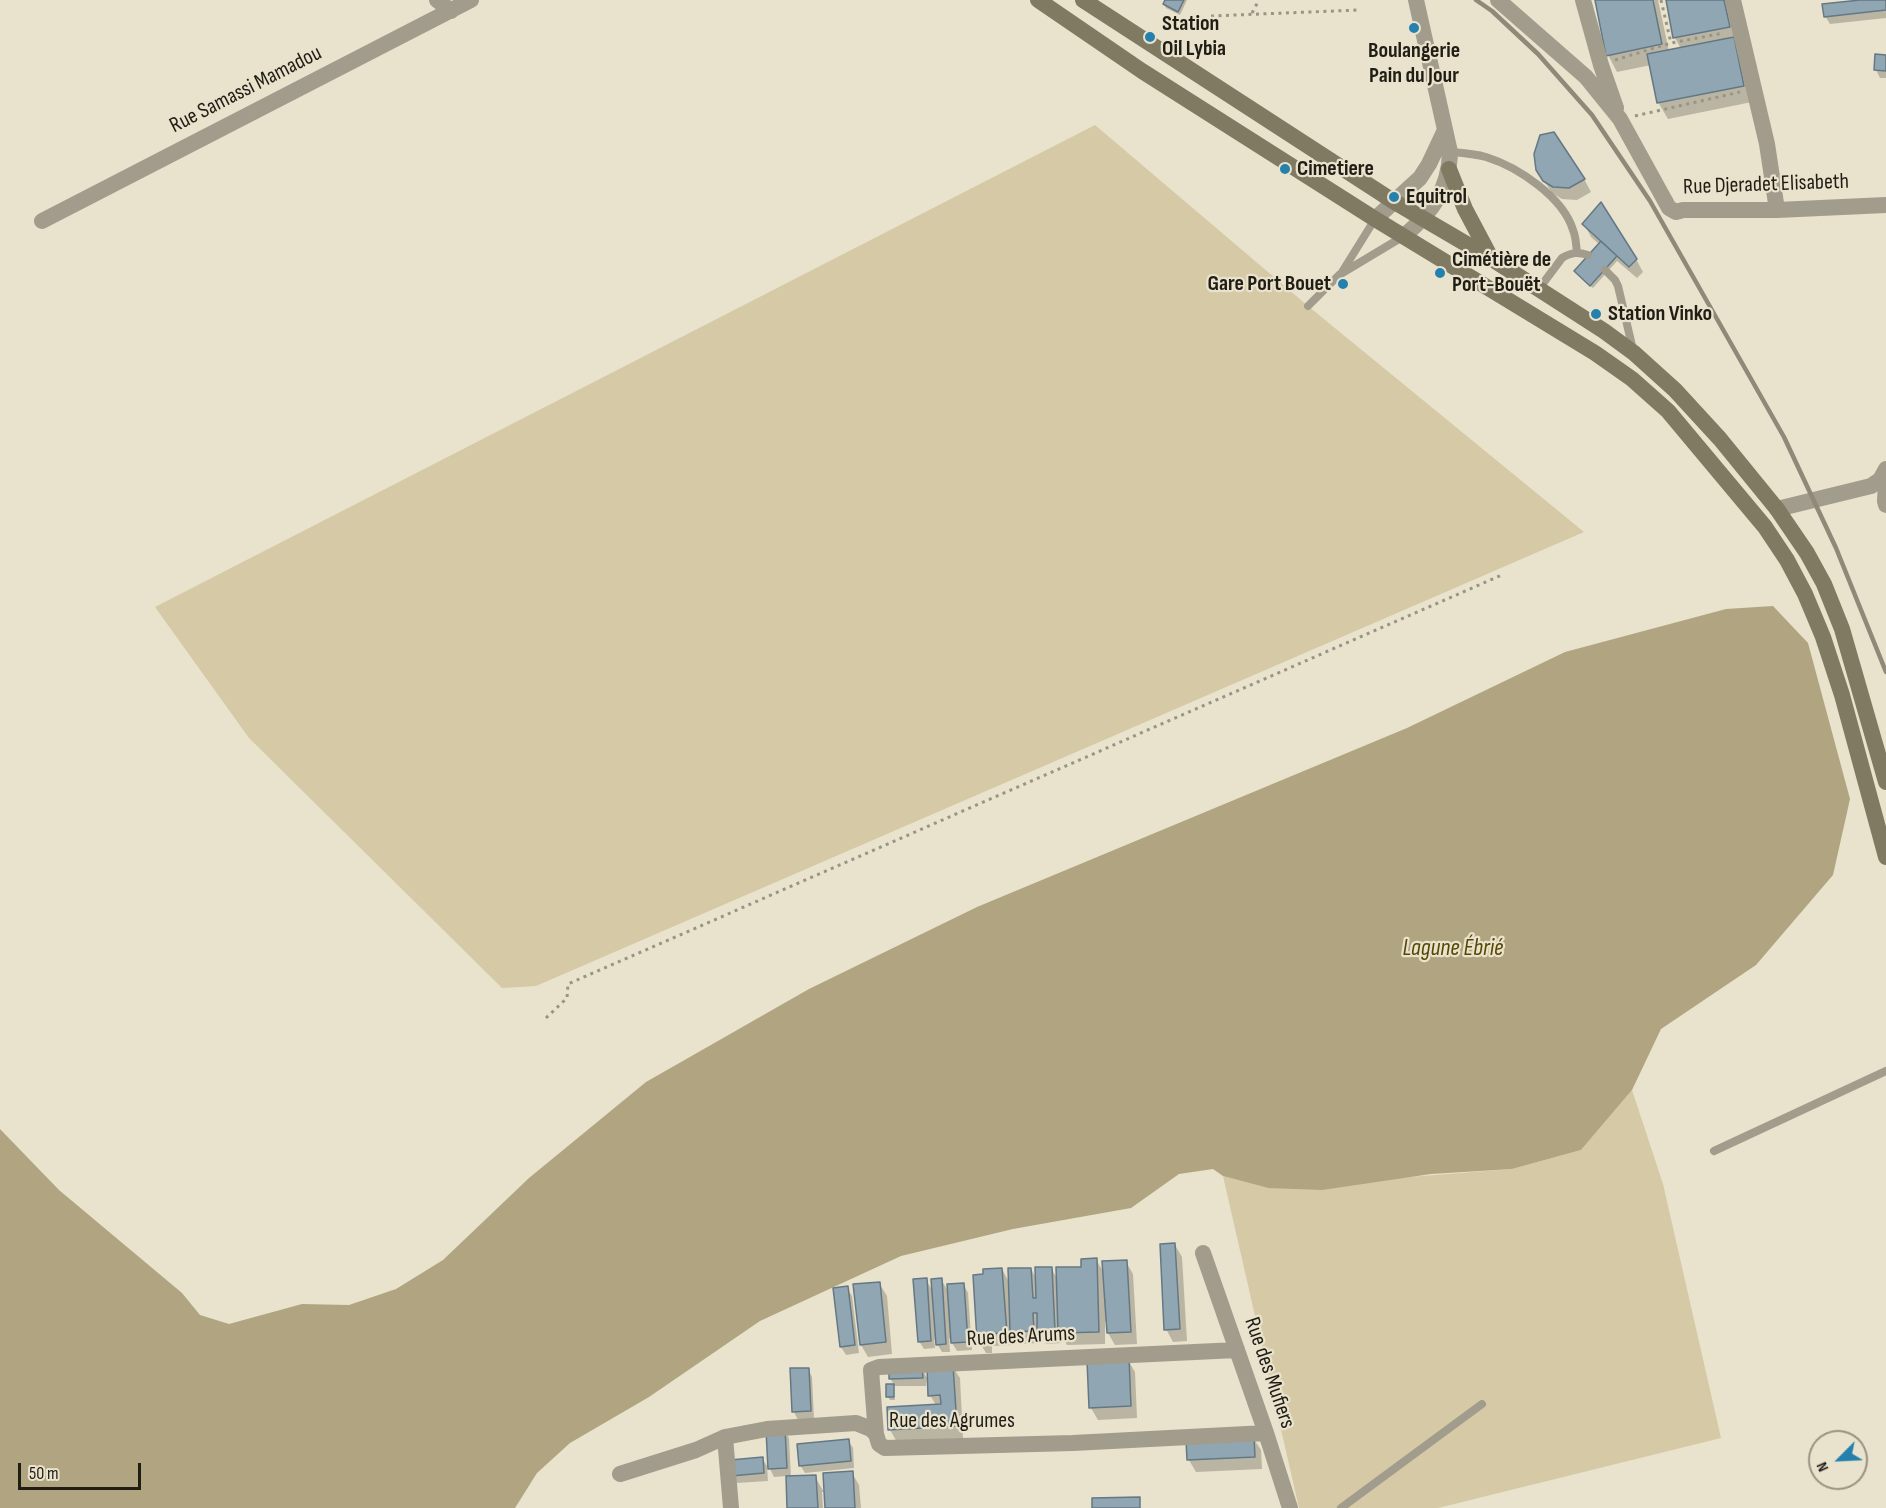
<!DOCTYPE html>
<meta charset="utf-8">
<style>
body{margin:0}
#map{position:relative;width:1886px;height:1508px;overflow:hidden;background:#e9e2cc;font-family:"Sofia Sans Condensed",sans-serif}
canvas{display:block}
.north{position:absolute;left:1808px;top:1430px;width:60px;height:60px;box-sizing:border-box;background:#e9e2cc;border:2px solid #999383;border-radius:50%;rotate:246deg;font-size:16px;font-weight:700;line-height:24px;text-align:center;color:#201d15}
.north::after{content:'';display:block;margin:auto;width:21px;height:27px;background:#2680ae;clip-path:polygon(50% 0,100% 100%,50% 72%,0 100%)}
.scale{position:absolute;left:18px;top:1463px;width:123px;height:27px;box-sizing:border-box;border:3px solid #201d15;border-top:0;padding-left:8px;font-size:18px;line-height:21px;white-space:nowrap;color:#201d15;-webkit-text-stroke:4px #e9e2cc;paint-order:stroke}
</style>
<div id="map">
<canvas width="1886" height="1508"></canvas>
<div class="north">N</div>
<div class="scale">50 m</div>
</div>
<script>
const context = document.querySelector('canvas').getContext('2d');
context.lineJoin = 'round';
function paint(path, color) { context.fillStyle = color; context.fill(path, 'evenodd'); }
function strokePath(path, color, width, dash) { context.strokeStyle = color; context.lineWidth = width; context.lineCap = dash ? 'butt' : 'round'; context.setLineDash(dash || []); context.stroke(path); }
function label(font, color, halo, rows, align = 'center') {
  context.font = font + ' "Sofia Sans Condensed",sans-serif'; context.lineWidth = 4.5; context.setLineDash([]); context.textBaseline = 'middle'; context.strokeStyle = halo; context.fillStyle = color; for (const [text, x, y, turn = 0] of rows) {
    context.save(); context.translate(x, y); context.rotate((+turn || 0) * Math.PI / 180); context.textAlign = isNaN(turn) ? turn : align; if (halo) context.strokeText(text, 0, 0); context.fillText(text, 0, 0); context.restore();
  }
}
const green = new Path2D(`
 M 1095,125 L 1308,306 L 1584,532 L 536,986 L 502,988 L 249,738 L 155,607 Z
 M 1632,1090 L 1663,1184 L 1721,1438 L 1438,1508 L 1299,1508 L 1223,1176 L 1268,1188 L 1512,1169 L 1581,1150 Z`);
const water = new Path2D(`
 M 1773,606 L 1808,643 L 1850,799 L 1833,875 L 1756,965 L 1661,1029 L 1632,1090 L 1581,1150 L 1512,1169 L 1431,1174 L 1322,1190 L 1268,1188 L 1223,1176 L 1213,1169 L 1179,1174 L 1131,1208 L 1013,1229 L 901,1256 L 760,1321 L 649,1397 L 570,1443 L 537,1473 L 515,1508 L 0,1508 L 0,1129 L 59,1190 L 182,1293 L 200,1315 L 229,1324 L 302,1304 L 349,1305 L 396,1289 L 443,1260 L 529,1178 L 646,1082 L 809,989 L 977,907 L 1407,728 L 1565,652 L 1726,609 Z`);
const shadow = new Path2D(`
 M 1167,0 L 1187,0 L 1180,15 L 1166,8 L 1164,4 Z
 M 1596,0 L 1658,0 L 1669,51 L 1681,49 L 1675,38 L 1667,0 L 1729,0 L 1752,102 L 1668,119 L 1658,102 L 1651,65 L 1617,72 L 1608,55 Z
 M 1874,0 L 1886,0 L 1886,18 L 1830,24 L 1825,16 Z
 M 1886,56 L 1886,78 L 1880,78 L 1876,70 Z
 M 1537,170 L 1584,179 L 1591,192 L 1577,200 L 1562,199 L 1552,193 Z
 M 1584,224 L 1636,259 L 1643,272 L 1637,278 L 1617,261 L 1593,288 L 1578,275 L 1576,272 L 1600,245 L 1591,237 Z
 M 1175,1245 L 1182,1257 L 1187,1341 L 1173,1342 L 1166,1329 Z
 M 1096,1260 L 1105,1274 L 1126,1262 L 1133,1274 L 1137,1344 L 1115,1345 L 1108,1333 L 1107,1321 L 1105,1321 L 1105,1344 L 1067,1345 L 1061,1334 L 1061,1343 L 1046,1344 L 1040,1333 L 1040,1343 L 1019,1344 L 1012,1333 L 1013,1345 L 992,1346 L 992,1353 L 986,1353 L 979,1341 L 1002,1269 L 1010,1284 L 1031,1269 L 1037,1280 L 1051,1268 L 1058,1280 Z
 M 941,1279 L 949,1293 L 964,1285 L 968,1293 L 972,1350 L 957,1351 L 949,1338 L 950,1352 L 942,1352 L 934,1339 L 935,1348 L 924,1349 L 919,1341 L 926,1280 L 934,1293 Z
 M 879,1283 L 887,1296 L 892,1354 L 868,1357 L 861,1345 Z
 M 847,1288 L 852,1296 L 859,1353 L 846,1355 L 841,1347 Z
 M 1128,1360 L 1135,1372 L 1137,1418 L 1098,1420 L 1091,1408 Z
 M 952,1366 L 960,1378 L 963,1438 L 897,1442 L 890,1430 L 936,1405 L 930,1395 Z
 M 808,1369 L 812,1377 L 814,1419 L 798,1420 L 794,1412 Z
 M 922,1369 L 927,1378 L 926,1386 L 893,1386 L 895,1400 L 890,1400 L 888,1397 L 888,1385 L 894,1385 L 890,1378 Z
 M 784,1430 L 789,1438 L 791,1478 L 815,1477 L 824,1492 L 822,1492 L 823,1508 L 789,1508 L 787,1476 L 774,1477 L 770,1469 Z
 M 1253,1438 L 1261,1450 L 1262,1469 L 1196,1472 L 1189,1460 L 1187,1442 Z
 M 848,1440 L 853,1448 L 854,1468 L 805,1473 L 800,1465 Z
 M 762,1458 L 767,1466 L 768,1481 L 737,1483 L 733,1475 Z
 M 852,1473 L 859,1485 L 861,1508 L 826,1508 Z`);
const building = new Path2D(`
 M 1165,0 L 1184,0 L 1178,12 L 1163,4 Z
 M 1595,0 L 1653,0 L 1662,44 L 1606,56 Z
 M 1666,0 L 1724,0 L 1730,27 L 1673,38 Z
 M 1860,0 L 1886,0 L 1886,10 L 1824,17 L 1822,4 Z
 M 1734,37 L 1744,86 L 1657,103 L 1647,54 Z
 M 1875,54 L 1886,55 L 1886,71 L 1874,70 Z
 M 1554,132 L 1585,179 L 1569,188 L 1553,187 L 1543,181 L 1536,170 L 1534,154 L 1540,135 Z
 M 1601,202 L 1637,259 L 1629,267 L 1582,224 Z
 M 1601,241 L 1617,256 L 1590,286 L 1574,271 Z
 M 1175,1243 L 1180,1329 L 1164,1330 L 1160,1244 Z
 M 1097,1258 L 1099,1332 L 1058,1333 L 1056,1267 L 1081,1267 L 1081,1259 Z
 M 1127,1260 L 1131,1332 L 1107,1333 L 1102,1261 Z
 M 1035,1267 L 1052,1267 L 1055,1331 L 1037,1332 L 1037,1313 L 1033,1313 L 1034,1331 L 1010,1332 L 1008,1268 L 1031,1268 L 1033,1298 L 1036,1298 Z
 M 1002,1268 L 1007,1333 L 985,1334 L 986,1340 L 977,1341 L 973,1275 L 983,1274 L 983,1269 Z
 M 927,1278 L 931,1341 L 918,1342 L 913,1279 Z
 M 942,1278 L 946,1344 L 936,1345 L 931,1279 Z
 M 880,1282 L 886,1342 L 860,1345 L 853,1284 Z
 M 964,1283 L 968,1342 L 951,1343 L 947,1284 Z
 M 848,1286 L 855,1345 L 840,1347 L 833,1288 Z
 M 1129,1358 L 1131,1406 L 1089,1408 L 1087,1360 Z
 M 953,1365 L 957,1426 L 888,1430 L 887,1407 L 941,1404 L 940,1395 L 928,1396 L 927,1366 Z
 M 922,1367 L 923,1378 L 889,1379 L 889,1368 Z
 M 790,1368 L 809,1368 L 811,1411 L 792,1412 Z
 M 886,1384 L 894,1384 L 894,1397 L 886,1397 Z
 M 785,1428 L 787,1468 L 768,1469 L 766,1430 Z
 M 1254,1437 L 1255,1457 L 1187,1460 L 1186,1440 Z
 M 849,1439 L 851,1461 L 799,1466 L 797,1444 Z
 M 763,1457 L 764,1473 L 731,1476 L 730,1460 Z
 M 853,1471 L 855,1508 L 825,1508 L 823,1473 Z
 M 816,1475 L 818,1508 L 787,1508 L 786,1476 Z
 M 1140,1497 L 1140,1508 L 1092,1508 L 1092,1498 Z`);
const path = new Path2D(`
 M 1661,0 L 1671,43
 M 1252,13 L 1259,0
 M 1211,16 L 1359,10
 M 1615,60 L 1671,43 L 1724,33
 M 1635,116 L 1740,92
 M 546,1018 L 567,998 L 568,984 L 1504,574`);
const service = new Path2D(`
 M 1450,152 C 1462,153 1475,154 1486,157 C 1518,167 1563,197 1573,230 C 1576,237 1576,245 1577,252
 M 1605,270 L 1615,280 L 1618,286 L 1633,350
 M 1342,272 L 1375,219
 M 1538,290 L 1562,258 C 1572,252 1578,252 1588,255
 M 1308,306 L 1339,275 L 1404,236
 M 1714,1151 L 1886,1071
 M 1341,1508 L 1482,1404`);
const minor = new Path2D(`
 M 437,0 L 451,11
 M 1498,0 L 1586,77 L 1620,119 L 1669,208 L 1676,212 L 1683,210 L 1777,210 L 1886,205
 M 1583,0 L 1601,65 L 1616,108
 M 1733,0 L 1767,144 L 1777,210
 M 42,221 L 471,0
 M 1886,482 L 1885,501 L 1886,505
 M 1777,509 L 1871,486 L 1880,480 L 1886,469
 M 1203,1253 L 1266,1433 L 1290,1508
 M 876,1434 L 871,1370 L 879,1367 L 1237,1350
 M 725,1437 L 731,1508
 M 620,1474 L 696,1450 L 725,1437 L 767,1429 L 856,1423 L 871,1429 L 876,1434 L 879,1444 L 885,1448 L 1073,1443 L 1266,1433`);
const tertiary = new Path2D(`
 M 1375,219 L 1420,178 L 1429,164 L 1445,130
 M 1404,236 C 1432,212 1449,190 1450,152 L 1416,0`);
const secondary = new Path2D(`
 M 1038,0 L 1142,71 L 1375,219 L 1595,353 L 1632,379 L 1668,411 L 1765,527 L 1787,560 L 1805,594 L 1823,637 L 1842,695 L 1886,857
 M 1083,0 L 1393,201 L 1492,259 L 1604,331 L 1634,353 L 1675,390 L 1720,439 L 1777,509 L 1807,553 L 1824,584 L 1842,629 L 1886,782
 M 1449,169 L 1465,209 L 1491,258`);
const rail = new Path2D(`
 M 1476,0 L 1492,11 L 1538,54 L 1592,115 L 1650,201 L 1784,437 L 1836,548 L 1886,672`);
const markers = [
 [1414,28,6,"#2680ae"],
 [1150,37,6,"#2680ae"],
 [1285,169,6,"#2680ae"],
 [1394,197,6,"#2680ae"],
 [1440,273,6,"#2680ae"],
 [1343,284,6,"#2680ae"],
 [1596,314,6,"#2680ae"]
];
const poiNames = [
 ["Station",1162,24],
 ["Oil Lybia",1162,49],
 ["Boulangerie",1414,51,"center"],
 ["Pain du Jour",1414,76,"center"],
 ["Cimetiere",1297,169],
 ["Equitrol",1406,197],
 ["Cimétière de",1452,260],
 ["Port-Bouët",1452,285],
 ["Gare Port Bouet",1331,284,"right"],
 ["Station Vinko",1608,314]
];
const streetNames = [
 ["Rue Samassi Mamadou",246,90,-27],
 ["Rue Djeradet Elisabeth",1766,185,-2],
 ["Rue des Arums",1021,1337,-3],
 ["Rue des Mufiers",1269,1373,71],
 ["Rue des Agrumes",952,1421]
];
const waterNames = [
 ["Lagune Ébrié",1453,949]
];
paint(green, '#d5c9a6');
paint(water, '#b1a581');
paint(shadow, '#0003');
paint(building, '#91a6b3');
strokePath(building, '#647884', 1.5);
strokePath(path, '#9a9484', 3, [3, 4.5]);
strokePath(service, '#a19c8c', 8);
strokePath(minor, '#a19c8c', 16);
strokePath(tertiary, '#a19c8c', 16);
strokePath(secondary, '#817a63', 16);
strokePath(rail, '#8e8979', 4.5);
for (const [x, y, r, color] of markers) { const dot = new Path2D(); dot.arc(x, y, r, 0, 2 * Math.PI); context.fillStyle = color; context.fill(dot); strokePath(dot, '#e9e2cc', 2); }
label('bold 22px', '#201d15', '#e9e2cc', poiNames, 'left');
label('22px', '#201d15', '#e9e2cc', streetNames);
label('italic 24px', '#584603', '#e9e2cc', waterNames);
</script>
